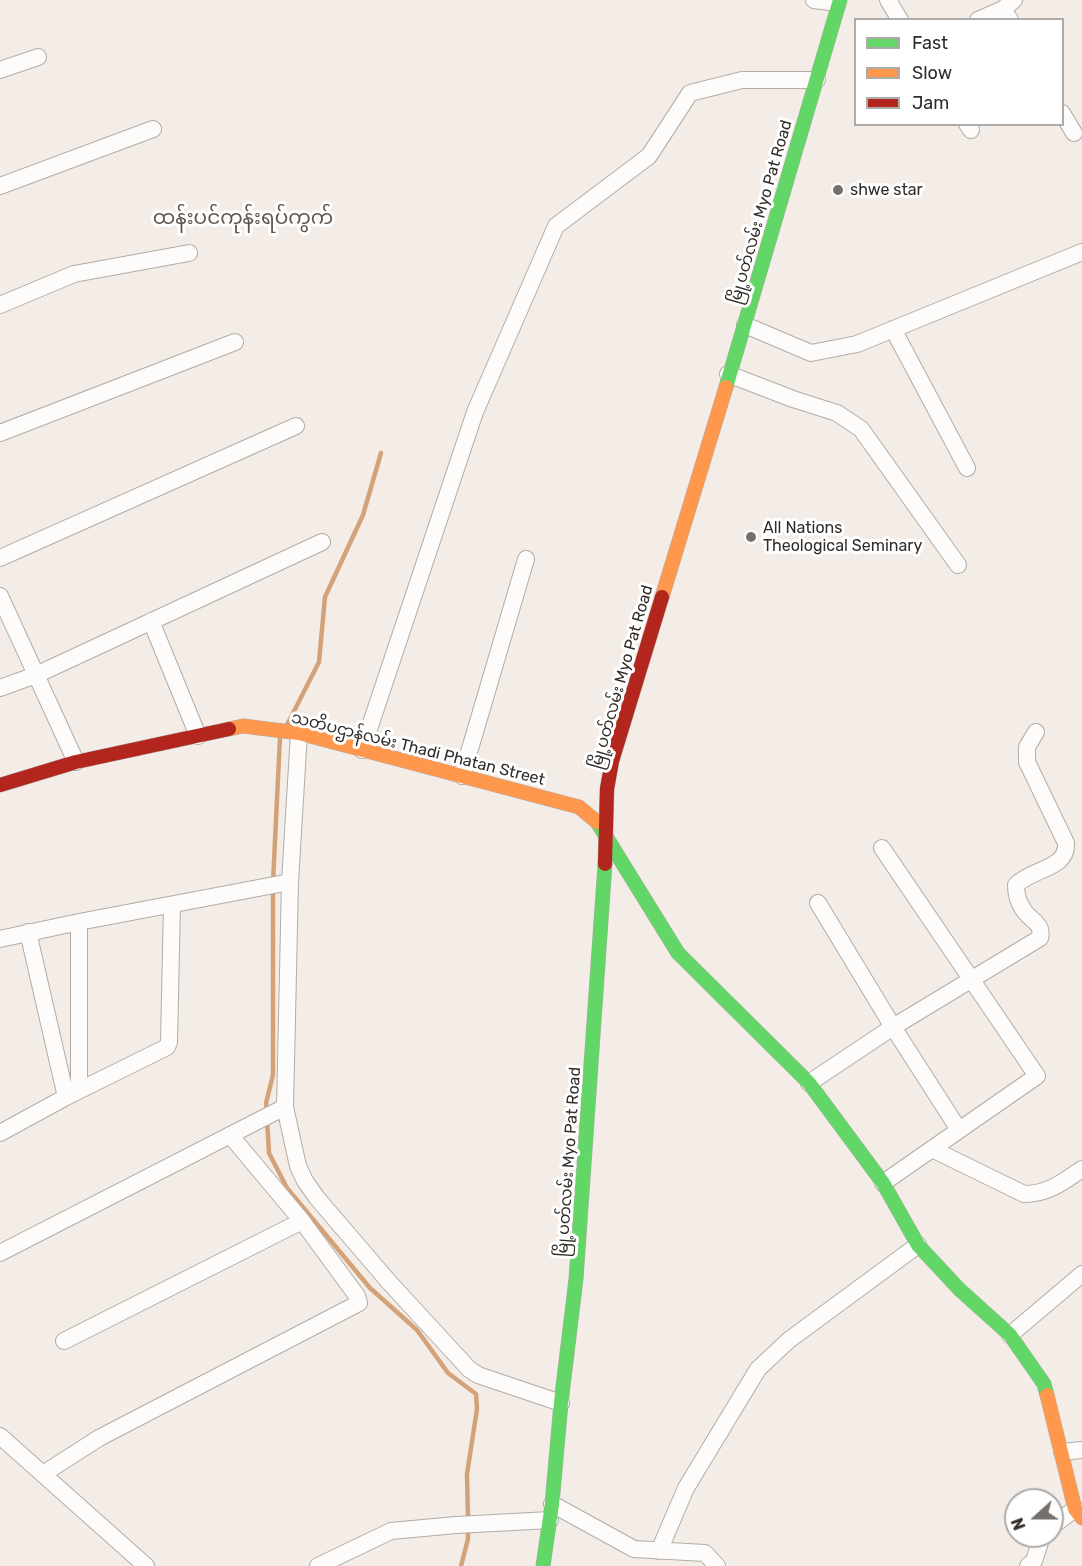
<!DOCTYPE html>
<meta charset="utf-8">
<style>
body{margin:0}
#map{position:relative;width:1082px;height:1566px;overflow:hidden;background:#f4ede7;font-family:Rubik,sans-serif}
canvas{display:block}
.legend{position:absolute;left:854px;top:18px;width:210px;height:108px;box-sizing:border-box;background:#fff;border:2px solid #adaba9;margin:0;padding:8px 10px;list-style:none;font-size:18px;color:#312c28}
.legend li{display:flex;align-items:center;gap:12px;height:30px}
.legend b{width:30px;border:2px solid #adaba9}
.north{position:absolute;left:1004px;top:1488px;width:60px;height:60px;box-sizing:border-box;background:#fff;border:2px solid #adaba9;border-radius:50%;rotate:249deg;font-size:16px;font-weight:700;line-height:24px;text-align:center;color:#312c28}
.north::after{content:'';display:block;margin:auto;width:21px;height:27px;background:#75706b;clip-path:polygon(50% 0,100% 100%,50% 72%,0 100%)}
</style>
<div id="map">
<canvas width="1082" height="1566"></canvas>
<ul class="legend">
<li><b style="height:8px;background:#63d668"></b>Fast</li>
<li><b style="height:8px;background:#ff974d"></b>Slow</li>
<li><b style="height:8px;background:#b3261e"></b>Jam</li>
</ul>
<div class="north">N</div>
</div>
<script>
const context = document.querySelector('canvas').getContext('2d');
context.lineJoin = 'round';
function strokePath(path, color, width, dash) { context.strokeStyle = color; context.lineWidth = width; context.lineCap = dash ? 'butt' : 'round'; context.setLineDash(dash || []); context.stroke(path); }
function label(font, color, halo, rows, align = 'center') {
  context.font = font + ' Rubik,"Noto Sans Myanmar",sans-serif'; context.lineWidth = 6; context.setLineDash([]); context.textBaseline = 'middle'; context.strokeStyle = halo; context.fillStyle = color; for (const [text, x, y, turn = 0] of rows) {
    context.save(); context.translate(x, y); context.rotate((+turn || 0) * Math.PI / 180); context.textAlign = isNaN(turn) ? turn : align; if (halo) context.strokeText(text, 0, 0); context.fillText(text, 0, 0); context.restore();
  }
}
const stream = new Path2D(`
 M 287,725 L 319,662 L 325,597 L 363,515 L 381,453
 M 273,882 L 280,737
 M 267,1112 L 266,1103 L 273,1075 L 273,890
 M 267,1120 L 269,1153 L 287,1188 L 370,1288 L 417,1330 L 448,1373 L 476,1394 L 477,1409 L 467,1474 L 468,1520
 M 461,1566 L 468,1539 L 468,1529`);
const street = new Path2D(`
 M 814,0 L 838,3
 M 888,0 L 900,20
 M 978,20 L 1003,9
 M 1010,20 L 1003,9 L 1014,0
 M 0,70 L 38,57
 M 1062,113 L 1074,133
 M 967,124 L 971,130
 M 0,186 L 153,129
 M 0,305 L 74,274 L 189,253
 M 745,325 L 811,353 L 857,344 L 1082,252
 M 893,329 L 967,468
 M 728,374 L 793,399 L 837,413 L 861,429 L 958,565
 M 0,433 L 235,342
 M 0,558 L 296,426
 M 0,596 L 76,762
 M 151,621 L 198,736
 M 0,688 L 36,675 L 322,542
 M 299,733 L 290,882 L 285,1107 L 298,1166 L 305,1181 L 317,1198 L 389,1282 L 469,1369 L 478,1375 L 561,1403
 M 362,750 L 475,412 L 556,226 L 649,156 L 690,93 L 742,80 L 817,80
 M 462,776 L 526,559
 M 882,848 L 1037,1076 L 883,1183
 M 818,903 L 893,1027 L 959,1130
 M 79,922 L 79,1090
 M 28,932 L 66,1097
 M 0,939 L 79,922 L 290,882
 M 809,1083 L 893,1027 L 1040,938 C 1044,923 1029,920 1023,909 C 1018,902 1016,893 1016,885 C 1033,868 1068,869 1066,843 L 1027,762 L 1027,747 L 1036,732
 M 0,1133 L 66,1097 L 167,1047 L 169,1042 L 172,905
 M 932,1149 L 1024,1194 C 1048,1194 1063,1182 1082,1169
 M 0,1253 L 285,1107
 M 1010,1335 L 1082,1274
 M 64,1341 L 302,1221
 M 0,1436 L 146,1566
 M 1062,1452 L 1082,1450
 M 43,1474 L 99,1438 L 359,1303 L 357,1296 L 302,1221 L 230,1135
 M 552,1504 L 634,1549 L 705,1553 L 717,1566
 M 1052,1526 L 1075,1509
 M 659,1551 L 686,1488 L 758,1369 L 789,1340 L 918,1245
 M 318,1566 L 391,1531 L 456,1525 L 550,1520
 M 1028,1566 L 1034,1561 L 1042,1536`);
const fast = new Path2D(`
 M 726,387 L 840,0
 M 597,822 L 678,953 L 809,1083 L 883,1183 L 918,1245 L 959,1289 L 1010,1335 L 1044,1384 L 1047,1395
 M 543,1566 L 552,1504 L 561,1403 L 576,1279 L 605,864`);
const slow = new Path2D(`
 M 662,597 L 726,387
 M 229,729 L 243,726 L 299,733 L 579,807 L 597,822
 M 1047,1395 L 1075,1509 L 1082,1518`);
const jam = new Path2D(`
 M 0,785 L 76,762 L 229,729
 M 605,864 L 607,789 L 612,761 L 662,597`);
const markers = [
 [838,190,6,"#75706b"],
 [751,537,6,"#75706b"]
];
const poiNames = [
 ["shwe star",850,190],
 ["All Nations",763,528],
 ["Theological Seminary",763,546]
];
const streetNames = [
 ["မြို့ပတ်လမ်း Myo Pat Road",761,212,-74],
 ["မြို့ပတ်လမ်း Myo Pat Road",622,677,-74],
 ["သတိပဌာန်လမ်း Thadi Phatan Street",418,749,14],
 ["မြို့ပတ်လမ်း Myo Pat Road",569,1162,-86]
];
const quarterNames = [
 ["ထန်းပင်ကုန်းရပ်ကွက်",243,218]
];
strokePath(stream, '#d4a278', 4.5);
strokePath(street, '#b1aca7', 18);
strokePath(fast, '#b1aca7', 15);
strokePath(slow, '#b1aca7', 15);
strokePath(jam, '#b1aca7', 15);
strokePath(street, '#fdfcfb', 16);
strokePath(fast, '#63d668', 14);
strokePath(slow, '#ff974d', 14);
strokePath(jam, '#b3261e', 14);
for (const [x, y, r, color] of markers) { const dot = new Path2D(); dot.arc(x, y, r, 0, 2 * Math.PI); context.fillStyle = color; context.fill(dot); strokePath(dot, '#fff', 2); }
label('16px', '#312c28', '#fff', poiNames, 'left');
label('16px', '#312c28', '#fff', streetNames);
label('20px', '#60554c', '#fff', quarterNames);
</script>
